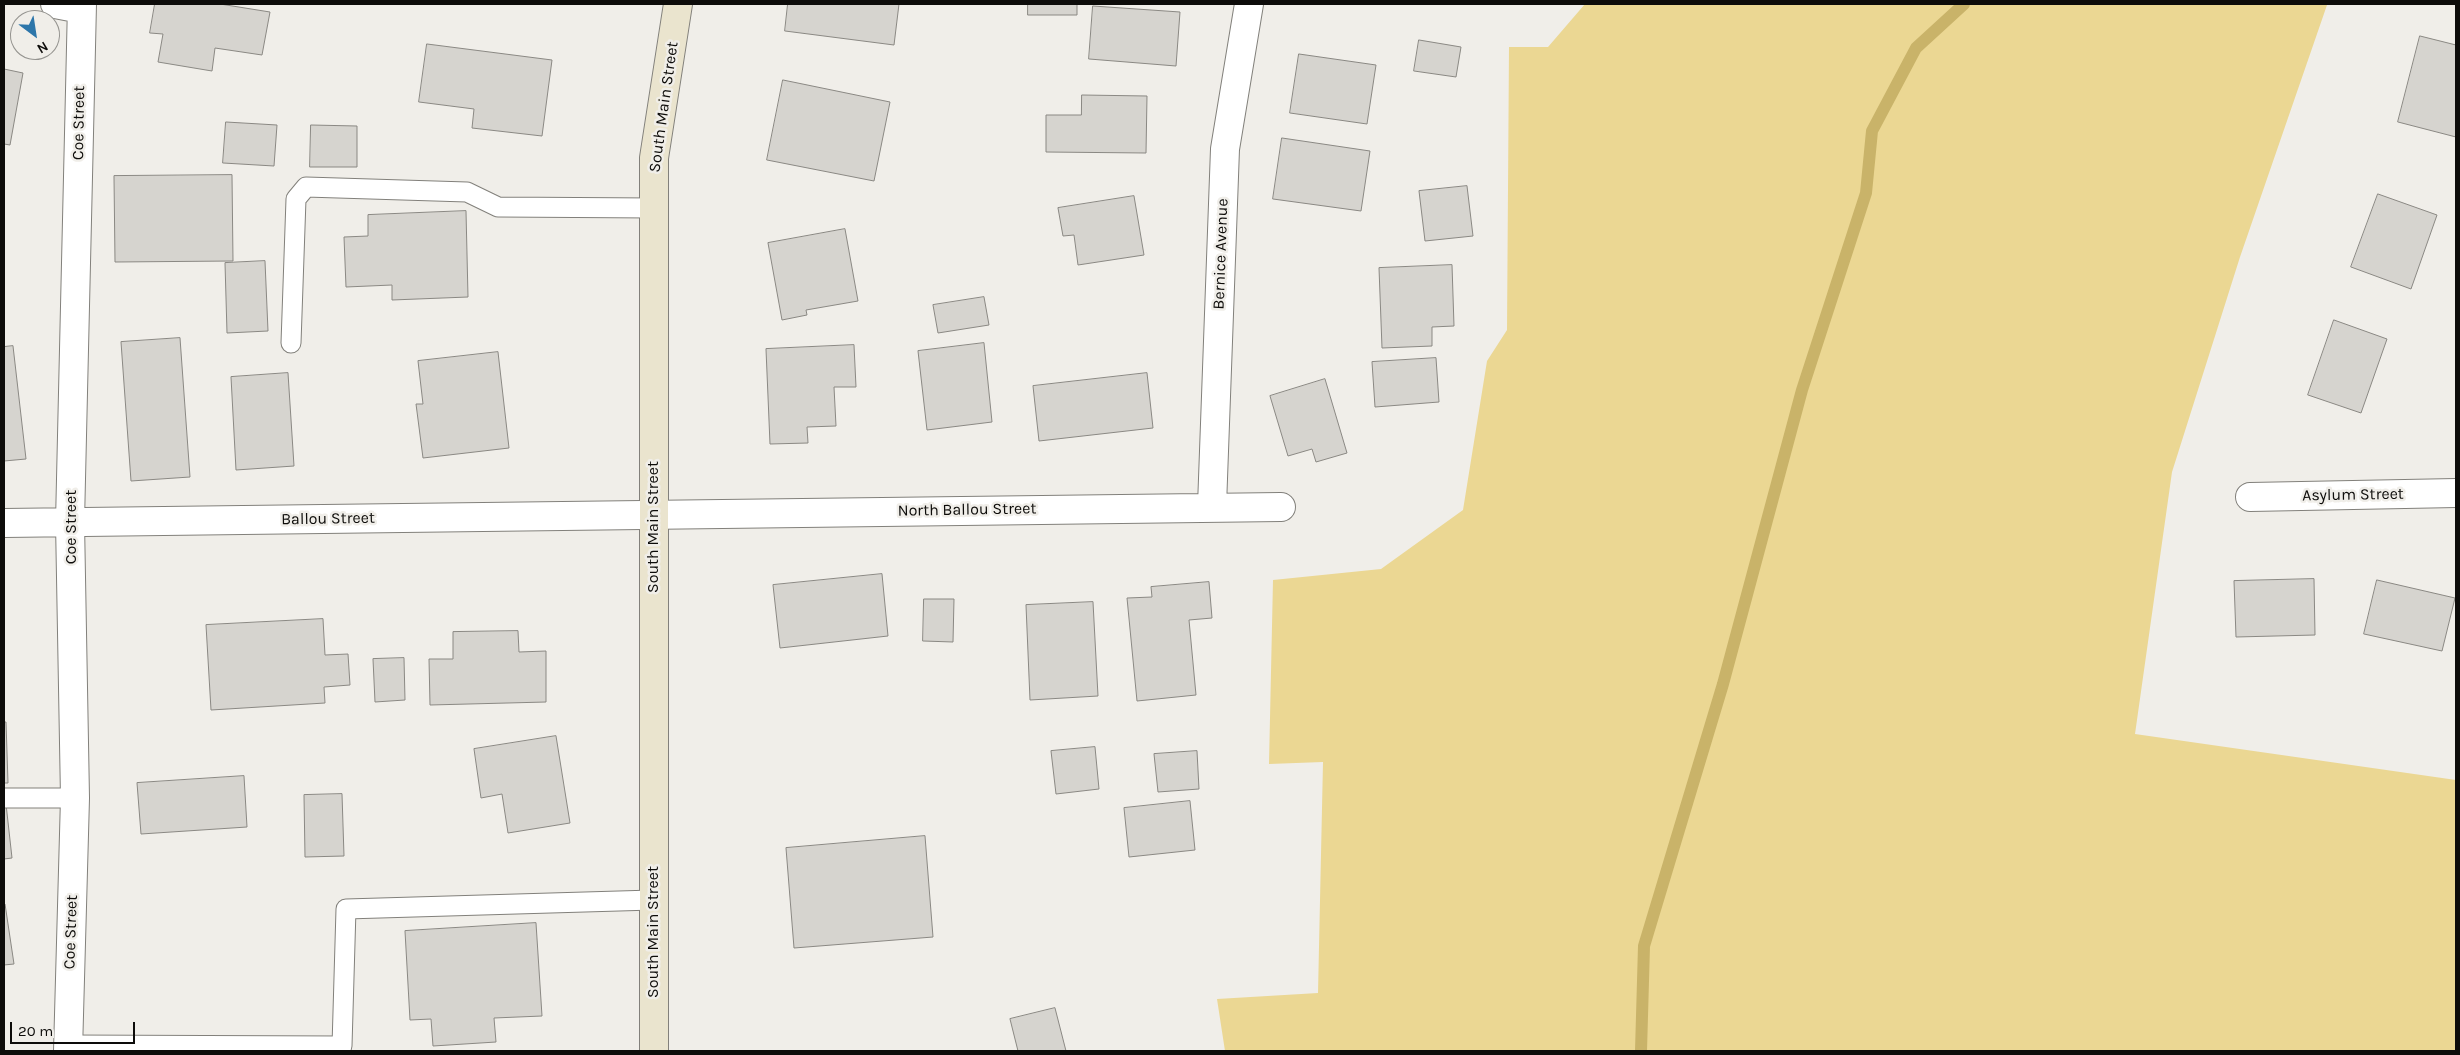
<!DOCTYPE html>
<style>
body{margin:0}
#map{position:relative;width:2460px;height:1055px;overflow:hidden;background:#f0eee9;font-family:Karla,sans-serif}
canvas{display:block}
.frame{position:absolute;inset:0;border:5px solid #0d0c0a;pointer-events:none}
.north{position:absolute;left:10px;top:10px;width:50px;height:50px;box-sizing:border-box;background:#f0eee9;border:1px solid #959490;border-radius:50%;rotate:149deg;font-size:14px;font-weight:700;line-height:20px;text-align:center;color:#0d0c0a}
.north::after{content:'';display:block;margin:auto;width:18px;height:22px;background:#2d76aa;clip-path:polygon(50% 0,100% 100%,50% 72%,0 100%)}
.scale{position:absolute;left:10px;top:1022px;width:125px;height:22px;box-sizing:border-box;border:2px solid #0d0c0a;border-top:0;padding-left:6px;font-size:15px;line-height:18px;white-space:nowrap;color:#0d0c0a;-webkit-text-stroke:4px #f0eee9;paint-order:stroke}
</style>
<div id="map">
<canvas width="2460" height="1055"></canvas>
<div class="frame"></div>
<div class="north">N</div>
<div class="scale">20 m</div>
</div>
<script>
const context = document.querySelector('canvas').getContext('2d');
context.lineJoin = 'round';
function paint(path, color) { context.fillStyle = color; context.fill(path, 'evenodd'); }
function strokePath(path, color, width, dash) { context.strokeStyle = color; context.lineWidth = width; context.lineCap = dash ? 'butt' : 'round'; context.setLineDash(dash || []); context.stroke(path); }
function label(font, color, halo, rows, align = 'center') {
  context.font = font + ' Karla,sans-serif'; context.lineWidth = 5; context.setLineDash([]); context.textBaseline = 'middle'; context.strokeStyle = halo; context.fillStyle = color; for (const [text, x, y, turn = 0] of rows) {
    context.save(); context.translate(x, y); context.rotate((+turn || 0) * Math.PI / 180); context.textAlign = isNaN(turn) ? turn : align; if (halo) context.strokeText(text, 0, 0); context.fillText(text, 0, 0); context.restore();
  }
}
const green = new Path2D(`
 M 1585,4 L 2327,5 L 2240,257 L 2172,472 L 2135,734 L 2456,780 L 2456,1051 L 1225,1051 L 1217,999 L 1318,993 L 1323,762 L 1269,764 L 1273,580 L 1381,569 L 1463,510 L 1487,361 L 1507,330 L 1509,47 L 1548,47 Z`);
const stream = new Path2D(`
 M 1641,1051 L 1644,946 L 1723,684 L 1802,390 L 1866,193 L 1872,131 L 1916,48 L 1964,4`);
const building = new Path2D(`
 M 155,4 L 220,4 L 270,12 L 262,55 L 215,48 L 212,71 L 158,62 L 163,34 L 150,33 Z
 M 788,4 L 899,4 L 894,45 L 785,31 Z
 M 1028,4 L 1077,4 L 1077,15 L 1028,15 Z
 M 1093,6 L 1180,12 L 1176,66 L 1089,59 Z
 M 2420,36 L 2456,45 L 2456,137 L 2398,122 Z
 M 1419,40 L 1461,47 L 1456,77 L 1414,71 Z
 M 427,44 L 552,60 L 542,136 L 472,128 L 474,109 L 419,102 Z
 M 1299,54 L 1376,65 L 1367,124 L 1290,113 Z
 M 4,69 L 23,73 L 10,145 L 4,144 Z
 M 783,80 L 890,102 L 874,181 L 767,160 Z
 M 1082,95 L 1147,96 L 1146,153 L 1046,152 L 1046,115 L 1081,115 Z
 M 226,122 L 277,125 L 274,166 L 223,163 Z
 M 311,125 L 357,126 L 357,167 L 310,167 Z
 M 1282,138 L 1370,151 L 1361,211 L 1273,199 Z
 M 232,175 L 233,261 L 115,262 L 114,176 Z
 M 1467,186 L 1473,236 L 1425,241 L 1419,191 Z
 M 2378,194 L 2437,215 L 2411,289 L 2351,267 Z
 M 1134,196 L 1144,255 L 1078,265 L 1074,235 L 1063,236 L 1058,208 Z
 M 466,211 L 468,297 L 392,300 L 392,285 L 346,287 L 344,237 L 368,236 L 368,215 Z
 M 845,229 L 858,301 L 806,310 L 807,315 L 782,320 L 768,243 Z
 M 265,261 L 268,331 L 227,333 L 225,263 Z
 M 1452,265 L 1454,326 L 1432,327 L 1432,346 L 1382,348 L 1379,268 Z
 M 984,297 L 989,325 L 938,333 L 933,305 Z
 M 2334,320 L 2387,339 L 2361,413 L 2308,395 Z
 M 180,338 L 190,477 L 131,481 L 121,342 Z
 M 984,343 L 992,422 L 927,430 L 918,351 Z
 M 854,345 L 856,387 L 834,387 L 836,426 L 807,427 L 808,443 L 770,444 L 766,349 Z
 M 13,346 L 26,459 L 4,461 L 4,347 Z
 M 498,352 L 509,448 L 423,458 L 416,404 L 423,404 L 418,361 Z
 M 1436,358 L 1439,402 L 1375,407 L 1372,362 Z
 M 288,373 L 294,466 L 236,470 L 231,377 Z
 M 1147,373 L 1153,428 L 1039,441 L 1033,386 Z
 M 1325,379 L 1347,453 L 1316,462 L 1312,449 L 1288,456 L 1270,396 Z
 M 882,574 L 888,636 L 780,648 L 773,585 Z
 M 2314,579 L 2315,635 L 2236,637 L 2234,581 Z
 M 2377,580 L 2455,598 L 2442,651 L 2364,634 Z
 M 1209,582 L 1212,618 L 1189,620 L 1196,695 L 1137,701 L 1127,598 L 1152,597 L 1151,587 Z
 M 924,599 L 954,599 L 953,642 L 923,641 Z
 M 1093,602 L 1098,696 L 1030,700 L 1026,605 Z
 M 323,619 L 325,655 L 348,654 L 350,685 L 324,687 L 325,703 L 211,710 L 206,625 Z
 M 518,631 L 519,652 L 546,651 L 546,702 L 430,705 L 429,659 L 453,659 L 453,632 Z
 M 404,658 L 405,700 L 375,702 L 373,659 Z
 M 4,722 L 6,722 L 8,783 L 4,783 Z
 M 556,736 L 570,823 L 508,833 L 502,794 L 481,798 L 474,749 Z
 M 1095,747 L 1099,789 L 1056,794 L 1051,751 Z
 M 1197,751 L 1199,789 L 1158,792 L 1154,754 Z
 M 244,776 L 247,827 L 141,834 L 137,783 Z
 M 342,794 L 344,856 L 305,857 L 304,795 Z
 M 1190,801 L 1195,850 L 1129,857 L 1124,808 Z
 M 4,804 L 6,804 L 12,858 L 4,859 Z
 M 925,836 L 933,937 L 794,948 L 786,848 Z
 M 4,904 L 5,904 L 14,964 L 4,965 Z
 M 536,923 L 542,1016 L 494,1018 L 496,1042 L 433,1046 L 431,1019 L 410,1020 L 405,931 Z
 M 1055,1008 L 1066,1051 L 1018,1051 L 1010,1019 Z`);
const lane = new Path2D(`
 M 291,343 L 296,199 L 306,187 L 467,192 L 498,207 L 654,208
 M 4,798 L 75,798
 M 68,1045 L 342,1046 L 346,909 L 653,900`);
const street = new Path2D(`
 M 55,4 L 81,9
 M 2250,497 L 2456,493
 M 1212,506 L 1225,149 L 1249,4
 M 4,523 L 1281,507
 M 68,1051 L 75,798 L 70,522 L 82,4`);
const secondary = new Path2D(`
 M 654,1051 L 654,158 L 678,4`);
const streetNames = [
 ["South Main Street",664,107,-82],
 ["Coe Street",79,123,-89],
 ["Bernice Avenue",1221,254,-88],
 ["Asylum Street",2353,495,-1],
 ["North Ballou Street",967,510,-1],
 ["Ballou Street",328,519,-1],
 ["Coe Street",71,527,-90],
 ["South Main Street",653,527,-90],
 ["Coe Street",71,932,-88],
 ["South Main Street",653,932,-90]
];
paint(green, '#ebd793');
strokePath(stream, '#c9b369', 12);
paint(building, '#d6d4cf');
strokePath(building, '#8a8883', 1);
strokePath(lane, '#82807b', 21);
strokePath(street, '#82807b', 30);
strokePath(secondary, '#82807b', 30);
strokePath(lane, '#fff', 19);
strokePath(street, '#fff', 28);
strokePath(secondary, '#eae4ce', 28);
label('16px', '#0d0c0a', '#f0eee9', streetNames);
</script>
